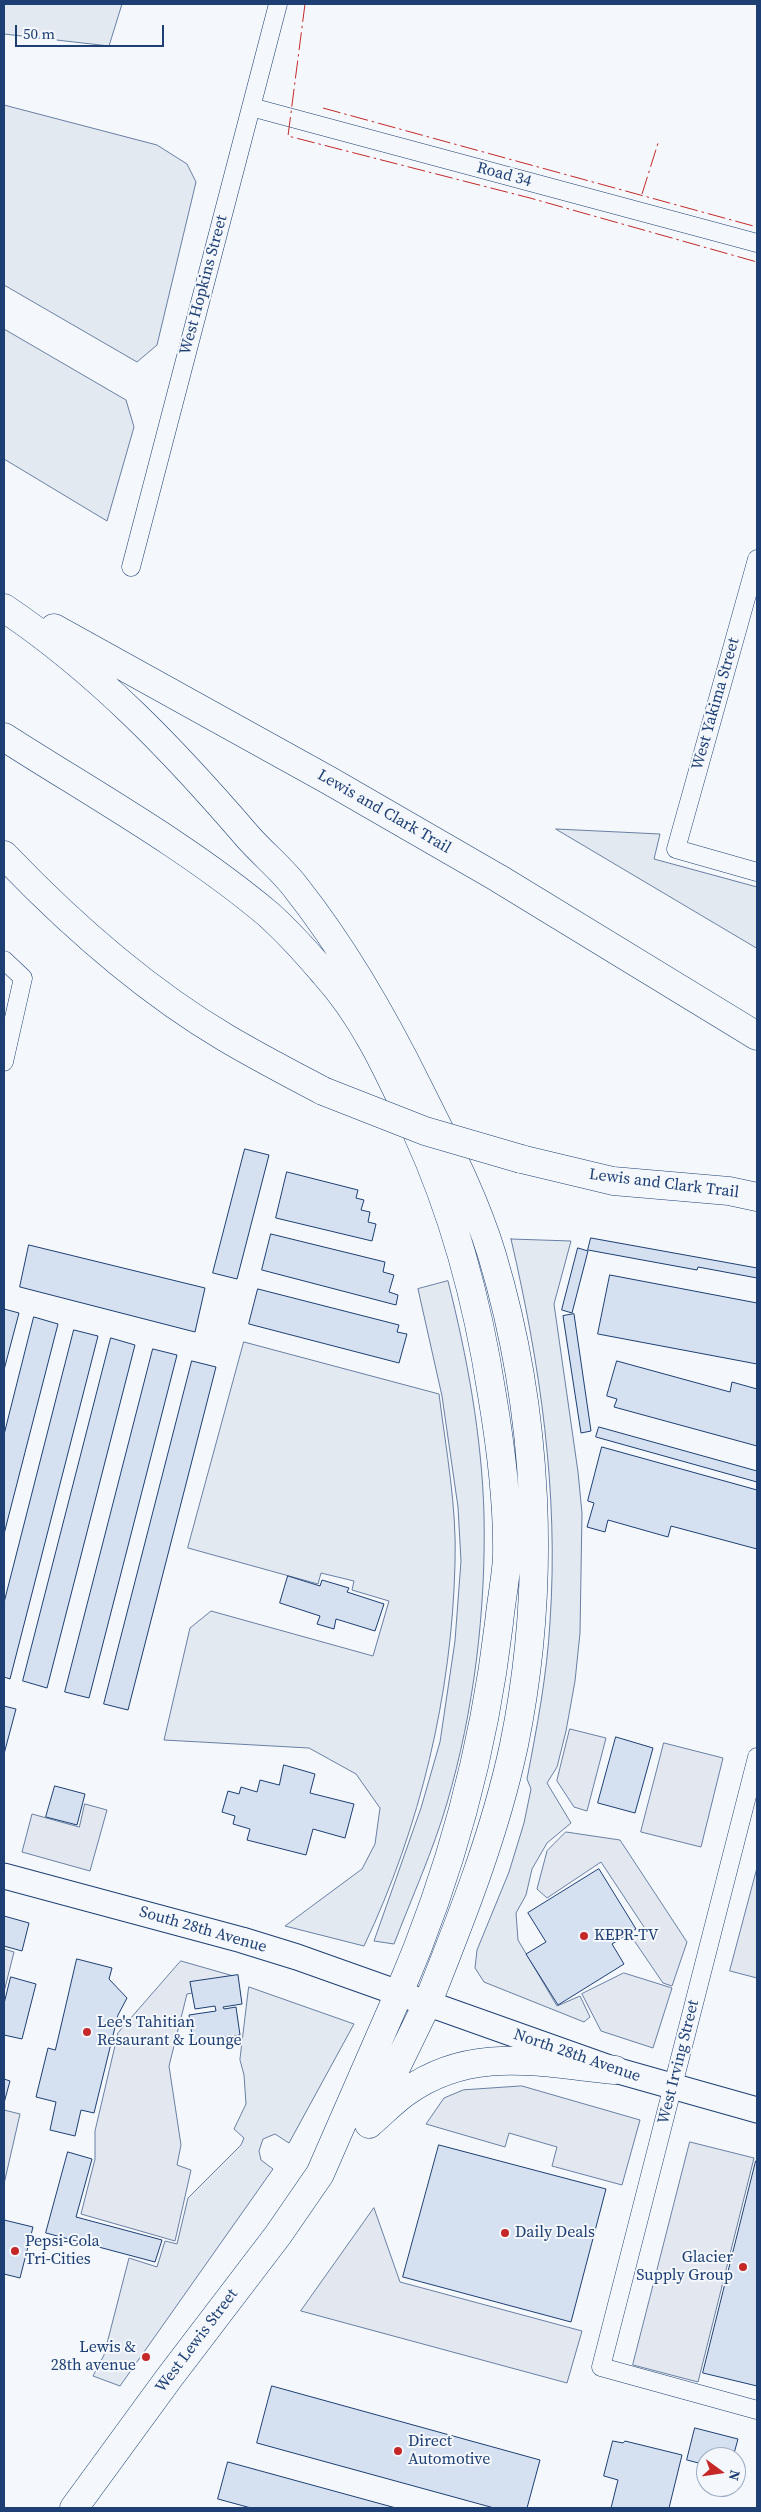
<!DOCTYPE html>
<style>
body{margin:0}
#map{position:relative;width:761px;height:2512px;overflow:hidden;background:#f4f7fb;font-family:"Source Serif 4",serif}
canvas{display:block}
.frame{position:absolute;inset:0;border:5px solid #1d3f73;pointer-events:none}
.north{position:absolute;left:696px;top:2447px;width:50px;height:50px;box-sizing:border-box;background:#f4f7fb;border:1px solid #9eadc5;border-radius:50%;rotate:104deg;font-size:14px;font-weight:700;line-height:20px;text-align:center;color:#1d3f73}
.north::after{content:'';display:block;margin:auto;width:18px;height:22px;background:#c62828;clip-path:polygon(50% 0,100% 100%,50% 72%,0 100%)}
.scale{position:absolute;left:15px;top:25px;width:149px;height:22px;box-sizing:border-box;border:2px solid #1d3f73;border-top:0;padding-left:6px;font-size:15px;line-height:18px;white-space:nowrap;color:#1d3f73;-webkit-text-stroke:4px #f4f7fb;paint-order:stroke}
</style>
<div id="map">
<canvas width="761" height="2512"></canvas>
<div class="frame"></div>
<div class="north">N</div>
<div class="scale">50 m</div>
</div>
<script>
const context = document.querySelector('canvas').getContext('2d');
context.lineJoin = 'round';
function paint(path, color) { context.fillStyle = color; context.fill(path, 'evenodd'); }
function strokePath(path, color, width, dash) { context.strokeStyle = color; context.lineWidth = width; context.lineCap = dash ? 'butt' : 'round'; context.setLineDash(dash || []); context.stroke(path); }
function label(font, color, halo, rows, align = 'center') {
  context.font = font + ' "Source Serif 4",serif'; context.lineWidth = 4; context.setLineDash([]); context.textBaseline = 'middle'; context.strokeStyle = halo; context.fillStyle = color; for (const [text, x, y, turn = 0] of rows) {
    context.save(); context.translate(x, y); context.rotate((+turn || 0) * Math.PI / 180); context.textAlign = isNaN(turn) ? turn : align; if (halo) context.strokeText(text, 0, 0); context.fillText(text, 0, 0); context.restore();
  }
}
const green = new Path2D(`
 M 4,4 L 122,4 L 109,46 L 4,34 Z
 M 4,105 L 157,145 L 187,164 L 196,182 L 157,345 L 137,362 L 4,285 Z
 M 4,329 L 126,400 L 134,427 L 107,521 L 4,459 Z
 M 556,829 L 660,834 L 654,859 L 757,887 L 757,948 Z
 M 511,1239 L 571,1241 L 554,1304 L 578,1472 L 582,1513 L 580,1633 L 575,1681 L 566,1731 L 557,1767 L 547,1783 L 571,1823 L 547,1843 L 532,1869 L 526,1895 L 516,1913 L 518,1940 L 557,2006 L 580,1996 L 590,2017 L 584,2022 L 484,1982 L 475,1968 L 477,1950 L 509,1872 L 524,1823 L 531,1789 L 527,1779 C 537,1727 547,1675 550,1622 C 559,1492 540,1364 511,1239 Z
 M 448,1281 C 467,1356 482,1437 484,1515 C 486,1610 474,1711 447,1803 C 433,1851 412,1897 394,1944 L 374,1941 L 421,1808 L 440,1742 L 455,1641 L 461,1561 L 458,1507 L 442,1396 L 418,1289 Z
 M 244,1342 L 439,1394 C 446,1450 457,1507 455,1563 C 452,1694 420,1828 364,1946 L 285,1926 L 362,1869 L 375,1844 L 380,1808 L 356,1774 L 309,1748 L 164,1740 L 190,1628 L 211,1611 L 373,1656 L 389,1601 L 352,1590 L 354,1581 L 321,1573 L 318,1584 L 188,1548 Z
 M 249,1987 L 354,2024 L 289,2143 L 275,2134 L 263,2139 L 259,2151 L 261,2160 L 273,2169 L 120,2386 L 93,2376 L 104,2355 L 129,2258 L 157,2267 L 165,2241 L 177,2244 L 188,2198 L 241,2145 L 244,2138 L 234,2129 L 246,2104 L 244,2075 L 240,2060 Z`);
const parking = new Path2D(`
 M 570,1729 L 606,1738 L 587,1811 L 574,1807 L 557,1781 Z
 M 664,1743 L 723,1758 L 701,1847 L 641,1832 Z
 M 85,1804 L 107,1810 L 90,1871 L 22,1852 L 32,1814 L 79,1827 Z
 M 566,1832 L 620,1840 L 687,1942 L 672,1986 L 663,1983 L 633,1939 L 646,1930 L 601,1862 L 547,1898 L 537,1889 L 547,1851 Z
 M 757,1868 L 757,1978 L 730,1971 Z
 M 4,1949 L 14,1952 L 4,1992 Z
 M 181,1961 L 237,1977 L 236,1986 L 187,1994 L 169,2066 L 181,2145 L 177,2165 L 191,2170 L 175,2241 L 81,2214 L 95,2159 L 95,2131 L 118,2033 Z
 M 624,1973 L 672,1988 L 653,2048 L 601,2031 L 582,1994 Z
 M 522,2086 L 640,2120 L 622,2185 L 552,2166 L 557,2147 L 509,2133 L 505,2147 L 426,2124 L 444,2098 L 463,2090 Z
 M 4,2110 L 20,2114 L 4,2184 Z
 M 690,2142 L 754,2158 L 698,2382 L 633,2365 Z
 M 374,2208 L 400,2282 L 582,2331 L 567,2383 L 301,2311 Z`);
const building = new Path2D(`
 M 245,1149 L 269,1155 L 237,1279 L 213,1273 Z
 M 287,1172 L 358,1190 L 356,1198 L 364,1200 L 361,1210 L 370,1212 L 368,1222 L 376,1224 L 372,1241 L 276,1218 Z
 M 271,1234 L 385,1262 L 383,1272 L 394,1275 L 389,1292 L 398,1295 L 396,1305 L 262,1270 Z
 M 591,1238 L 757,1268 L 757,1278 L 698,1267 L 697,1270 L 588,1250 Z
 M 29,1245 L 205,1288 L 195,1332 L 20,1287 Z
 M 578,1248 L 588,1251 L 572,1313 L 562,1310 Z
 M 610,1275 L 757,1303 L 757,1364 L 598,1334 Z
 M 258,1289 L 399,1325 L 397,1332 L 407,1334 L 399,1363 L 249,1324 Z
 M 4,1309 L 19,1313 L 4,1370 Z
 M 574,1314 L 591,1431 L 581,1433 L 563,1316 Z
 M 34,1317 L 58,1324 L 4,1534 L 4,1435 Z
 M 74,1330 L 98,1336 L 10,1679 L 4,1677 L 4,1603 Z
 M 111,1338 L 135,1345 L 47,1688 L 23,1681 Z
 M 153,1349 L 177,1355 L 89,1698 L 65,1692 Z
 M 192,1361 L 216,1367 L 128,1710 L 104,1704 Z
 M 617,1361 L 730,1392 L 732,1382 L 757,1389 L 757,1446 L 614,1407 L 617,1399 L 607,1396 Z
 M 599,1427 L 757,1471 L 757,1482 L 596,1437 Z
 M 602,1447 L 757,1490 L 757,1549 L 671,1526 L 668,1537 L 608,1520 L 605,1532 L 587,1527 L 594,1503 L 588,1501 Z
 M 288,1576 L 320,1586 L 322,1580 L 349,1588 L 347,1592 L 384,1604 L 375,1631 L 336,1619 L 334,1629 L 317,1624 L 320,1616 L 280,1603 Z
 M 4,1706 L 16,1709 L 4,1754 Z
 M 616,1737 L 653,1748 L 635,1813 L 598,1803 Z
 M 284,1765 L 315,1774 L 310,1793 L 354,1804 L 345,1838 L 313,1829 L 306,1855 L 247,1840 L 250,1829 L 233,1824 L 235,1816 L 222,1812 L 228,1791 L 239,1794 L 241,1787 L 257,1792 L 260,1780 L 279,1785 Z
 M 55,1786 L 85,1794 L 77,1825 L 46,1817 Z
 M 599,1869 L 636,1929 L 612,1944 L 624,1964 L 558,2005 L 526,1954 L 546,1942 L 528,1913 Z
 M 4,1916 L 29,1923 L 22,1951 L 4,1946 Z
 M 77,1959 L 112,1968 L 109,1979 L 127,1998 L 118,2015 L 94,2113 L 81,2110 L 75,2136 L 50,2130 L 56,2102 L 36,2097 L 48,2048 L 55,2050 Z
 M 238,1975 L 242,2004 L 223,2007 L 224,2009 L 236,2007 L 240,2035 L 193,2042 L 189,2015 L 216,2011 L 215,2006 L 195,2009 L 190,1982 Z
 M 11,1977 L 36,1984 L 22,2039 L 4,2035 L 4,2004 Z
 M 4,2079 L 10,2081 L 4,2103 Z
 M 439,2145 L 606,2189 L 571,2322 L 403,2277 Z
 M 68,2152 L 92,2159 L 76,2217 L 162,2240 L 155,2262 L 46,2233 Z
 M 756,2161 L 757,2161 L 757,2386 L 703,2373 Z
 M 4,2220 L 33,2227 L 20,2278 L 4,2274 Z
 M 272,2386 L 540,2460 L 527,2508 L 494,2508 L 257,2443 Z
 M 695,2428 L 738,2439 L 733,2457 L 706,2457 L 706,2465 L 687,2460 Z
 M 613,2441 L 623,2443 L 625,2441 L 682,2455 L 669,2508 L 611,2508 L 618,2480 L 604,2476 Z
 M 228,2462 L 396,2508 L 251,2508 L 218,2499 Z`);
const street = new Path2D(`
 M 251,107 L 757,243
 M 757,559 L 676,849 L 757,872
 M 131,567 L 278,4
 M 4,960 L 23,978 L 4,1062
 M 757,1757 L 601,2367 L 757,2410`);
const secondary = new Path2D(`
 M 4,1876 L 242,1940 L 297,1957 L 615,2070 L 757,2110`);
const primary = new Path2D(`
 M 374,2113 L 428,2002
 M 369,2124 C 381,2114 393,2101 406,2092 C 472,2045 540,2063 615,2070
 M 74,2508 L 169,2378 L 278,2235 L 320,2174 L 399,1993`);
const highway = new Path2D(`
 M 4,608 C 98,671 175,752 248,837 C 264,855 283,870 297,889 C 345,950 384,1018 418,1087 C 445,1141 474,1196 492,1255 C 539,1412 547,1584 514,1745 C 495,1834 461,1919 428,2002
 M 54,628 L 330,781 L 498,878 L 757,1036
 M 4,737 C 93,794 187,846 268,914 C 288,932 307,953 324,973 C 366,1019 391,1077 417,1133 C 455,1216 478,1304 492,1395 C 501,1448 508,1502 507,1557 C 506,1578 501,1601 499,1623 C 484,1750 450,1875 399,1993
 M 4,855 C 71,925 143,989 226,1038 C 258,1057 291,1074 323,1091
 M 521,1159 L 613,1181 L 729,1191 L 757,1197`);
const highwayBridge = new Path2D(`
 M 323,1091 L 425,1131 L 521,1159`);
const power = new Path2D(`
 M 305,4 L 288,136 L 530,198 L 757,262
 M 323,108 L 757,227
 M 642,194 L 659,140`);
const markers = [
 [584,1936,5,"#c62828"],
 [87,2032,5,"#c62828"],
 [505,2233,5,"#c62828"],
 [15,2251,5,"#c62828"],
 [743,2267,5,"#c62828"],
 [146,2357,5,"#c62828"],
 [398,2451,5,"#c62828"]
];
const streetNames = [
 ["Road 34",504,175,15],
 ["West Hopkins Street",204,285,-75],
 ["West Yakima Street",716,704,-74],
 ["Lewis and Clark Trail",384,812,30],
 ["Lewis and Clark Trail",664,1184,7],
 ["South 28th Avenue",203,1930,16],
 ["North 28th Avenue",577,2056,19],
 ["West Irving Street",679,2062,-76],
 ["West Lewis Street",197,2341,-53]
];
const poiNames = [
 ["KEPR-TV",594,1936],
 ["Lee's Tahitian",97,2023],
 ["Resaurant & Lounge",97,2041],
 ["Daily Deals",515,2233],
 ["Pepsi-Cola",25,2242],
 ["Tri-Cities",25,2260],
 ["Glacier",733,2258,"right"],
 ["Supply Group",733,2276,"right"],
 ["Lewis &",136,2348,"right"],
 ["28th avenue",136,2366,"right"],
 ["Direct",408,2442],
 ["Automotive",408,2460]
];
paint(green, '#e3e9f0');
strokePath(green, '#687fa3', 1);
paint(parking, '#e3e8f0');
strokePath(parking, '#687fa3', 1);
paint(building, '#d5e0f0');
strokePath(building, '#1d3f73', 1);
strokePath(street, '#1d3f73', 19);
strokePath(secondary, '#1d3f73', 27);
strokePath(primary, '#1d3f73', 29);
strokePath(highway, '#1d3f73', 29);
strokePath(street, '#f4f7fb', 18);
strokePath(secondary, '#f4f7fb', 25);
strokePath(primary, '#f4f7fb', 28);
strokePath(highway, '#f4f7fb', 28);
strokePath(highwayBridge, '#1d3f73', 29, []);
strokePath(highwayBridge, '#f4f7fb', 28);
strokePath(power, '#c62828', 1, [18, 4, 2.5, 4]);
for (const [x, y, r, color] of markers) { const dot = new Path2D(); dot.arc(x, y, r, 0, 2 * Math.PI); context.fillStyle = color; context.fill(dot); strokePath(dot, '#f4f7fb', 2); }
label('16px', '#1d3f73', '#f4f7fb', streetNames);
label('16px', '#1d3f73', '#f4f7fb', poiNames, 'left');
</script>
